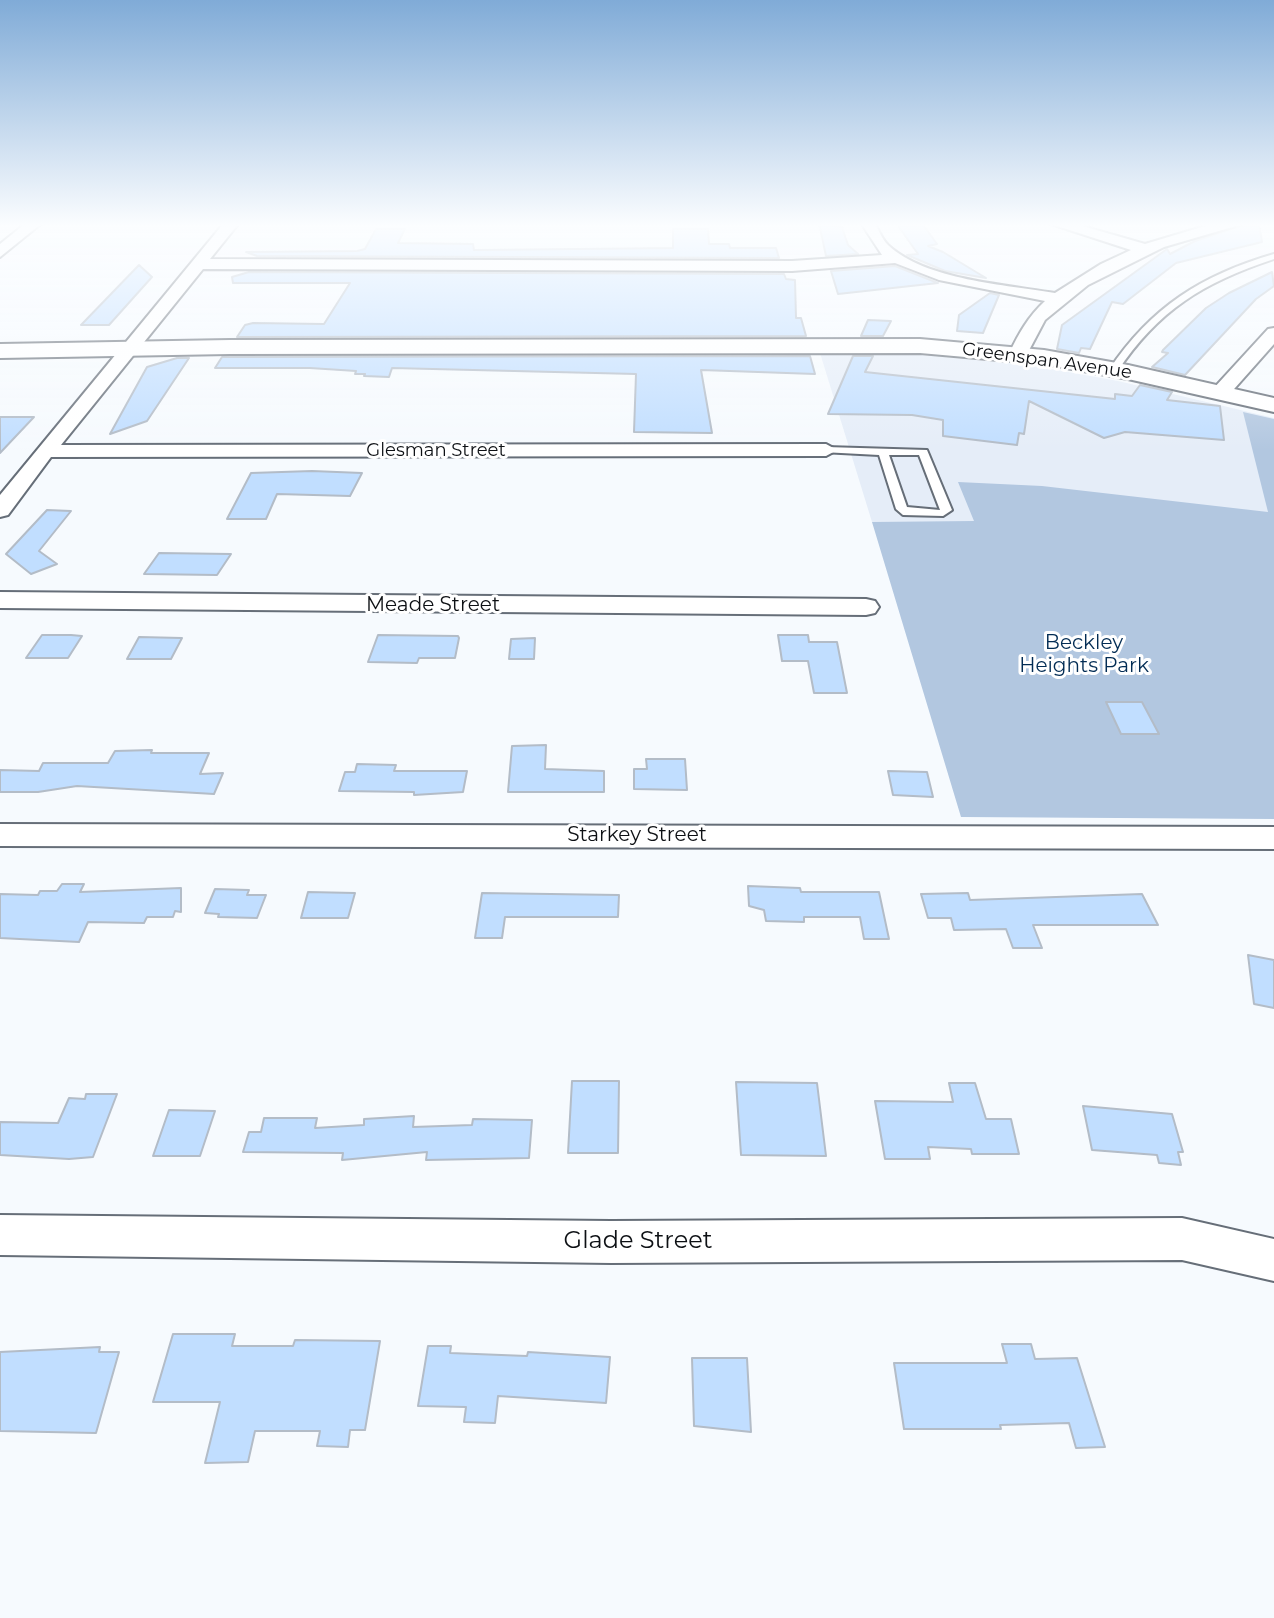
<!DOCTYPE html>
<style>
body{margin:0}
canvas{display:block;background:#f6fafe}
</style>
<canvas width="1274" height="1618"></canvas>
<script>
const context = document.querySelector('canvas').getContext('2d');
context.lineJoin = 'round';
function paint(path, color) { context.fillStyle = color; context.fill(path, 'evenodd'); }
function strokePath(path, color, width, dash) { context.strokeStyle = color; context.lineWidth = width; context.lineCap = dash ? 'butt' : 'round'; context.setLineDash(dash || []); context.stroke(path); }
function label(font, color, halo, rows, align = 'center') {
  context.font = font + ' Montserrat,sans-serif'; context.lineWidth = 6; context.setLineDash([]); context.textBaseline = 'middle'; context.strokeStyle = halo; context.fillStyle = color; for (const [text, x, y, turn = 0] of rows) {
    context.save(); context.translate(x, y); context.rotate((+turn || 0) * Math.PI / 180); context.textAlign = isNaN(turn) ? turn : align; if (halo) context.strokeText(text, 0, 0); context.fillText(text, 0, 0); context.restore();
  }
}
const built = new Path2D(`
 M 820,353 L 924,355 L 1029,365 L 1118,381 L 1274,418 L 1274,541 L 917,522 L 872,522 Z`);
const green = new Path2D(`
 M 1243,412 L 1274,419 L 1274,819 L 961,817 L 872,522 L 974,521 L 958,482 L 1042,486 L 1268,512 Z`);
const building = new Path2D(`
 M 819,223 L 842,227 L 848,245 L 858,254 L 826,256 Z
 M 896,223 L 922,223 L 937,244 L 928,246 L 943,252 L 986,278 L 945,271 L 907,255 L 918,254 Z
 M 1249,223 L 1259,223 L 1262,242 L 1176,263 L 1123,304 L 1112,302 L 1090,349 L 1081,348 L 1079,353 L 1057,349 L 1062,325 L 1167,249 L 1170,254 L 1195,241 Z
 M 376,229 L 405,229 L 398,243 L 473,244 L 474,250 L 673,248 L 673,229 L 708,229 L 709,244 L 729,244 L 730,248 L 776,248 L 779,258 L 257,256 L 246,252 L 357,251 L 365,249 Z
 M 139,265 L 152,277 L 109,325 L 81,325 Z
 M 895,266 L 938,283 L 838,294 L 831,271 Z
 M 249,272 L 784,274 L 786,279 L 795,280 L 796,318 L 801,318 L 806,336 L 237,337 L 245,325 L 253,323 L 324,324 L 350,283 L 233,283 L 232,277 Z
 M 1272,272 L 1274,286 L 1256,299 L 1185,375 L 1152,367 L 1168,353 L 1162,352 L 1163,350 L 1206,308 L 1229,293 Z
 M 990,293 L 999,295 L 983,333 L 957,331 L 959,315 Z
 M 868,320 L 891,321 L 883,336 L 861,336 Z
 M 810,356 L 815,374 L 701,370 L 712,433 L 634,432 L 636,374 L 392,368 L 389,377 L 364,376 L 365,374 L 355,374 L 356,371 L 310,368 L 215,368 L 222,357 Z
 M 853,356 L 873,356 L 865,372 L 1115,399 L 1115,394 L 1132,396 L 1140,385 L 1172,392 L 1167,400 L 1220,406 L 1224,440 L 1125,432 L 1104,438 L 1029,401 L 1024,434 L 1019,433 L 1017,445 L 943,436 L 943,420 L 912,415 L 828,414 Z
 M 177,358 L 189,358 L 147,421 L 110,434 L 147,367 Z
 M 0,417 L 34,417 L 0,453 Z
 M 312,471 L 362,473 L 350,496 L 277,494 L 266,519 L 227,519 L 251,473 Z
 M 47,510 L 71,511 L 39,551 L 57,564 L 31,574 L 6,554 Z
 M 159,553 L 231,554 L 217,575 L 144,574 Z
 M 42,635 L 71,635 L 82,636 L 68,658 L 26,658 Z
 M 378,635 L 458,636 L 459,638 L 455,658 L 419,658 L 417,663 L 368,662 Z
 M 778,635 L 808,635 L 809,642 L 837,642 L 847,693 L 814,693 L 808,661 L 782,661 Z
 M 139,637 L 182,638 L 171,659 L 127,659 Z
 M 535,638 L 534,659 L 509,659 L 511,639 Z
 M 1106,702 L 1142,702 L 1159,734 L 1121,734 Z
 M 546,745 L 545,769 L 604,771 L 604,792 L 508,792 L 512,746 Z
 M 152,750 L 151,753 L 209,753 L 200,774 L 223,773 L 214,794 L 77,786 L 38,792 L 0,792 L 0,770 L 39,771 L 43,763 L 108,763 L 115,751 Z
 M 646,759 L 685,759 L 687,790 L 634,789 L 634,769 L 647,769 Z
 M 357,764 L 396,765 L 394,771 L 467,771 L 463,792 L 414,795 L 414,792 L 339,791 L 345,772 L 355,772 Z
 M 888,771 L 927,772 L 933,797 L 893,795 Z
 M 62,884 L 84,884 L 80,892 L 181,888 L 181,912 L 175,911 L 173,917 L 147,917 L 144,923 L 88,922 L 79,942 L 0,938 L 0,894 L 38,895 L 40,891 L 57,891 Z
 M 748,886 L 800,888 L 801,892 L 879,892 L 889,939 L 864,939 L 860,917 L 804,917 L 804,922 L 766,921 L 764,910 L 749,906 Z
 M 215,889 L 249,890 L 247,895 L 266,895 L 257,918 L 218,917 L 219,914 L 205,913 Z
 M 308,892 L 355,893 L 348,918 L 301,918 Z
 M 482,893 L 619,895 L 618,917 L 505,917 L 502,938 L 475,938 Z
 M 968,893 L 970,900 L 1142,894 L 1158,925 L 1033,925 L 1042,948 L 1013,948 L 1006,929 L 954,930 L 951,918 L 928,918 L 921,894 Z
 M 1248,955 L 1274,960 L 1274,1008 L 1254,1004 Z
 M 572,1081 L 619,1081 L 618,1153 L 568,1153 Z
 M 736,1082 L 817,1083 L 826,1156 L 741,1155 Z
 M 949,1083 L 975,1083 L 986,1119 L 1011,1119 L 1019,1154 L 972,1154 L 971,1149 L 928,1147 L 930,1159 L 885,1159 L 875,1101 L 953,1102 Z
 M 86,1094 L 117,1094 L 93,1157 L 69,1159 L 0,1155 L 0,1122 L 58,1123 L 69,1098 L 85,1099 Z
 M 1083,1106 L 1172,1114 L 1183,1152 L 1178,1152 L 1181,1165 L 1159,1163 L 1157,1155 L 1092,1150 Z
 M 169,1110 L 215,1111 L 200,1156 L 153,1156 Z
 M 414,1116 L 413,1127 L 472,1125 L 473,1119 L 532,1120 L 529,1158 L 426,1160 L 427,1152 L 342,1160 L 343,1153 L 243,1152 L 249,1132 L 261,1132 L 264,1118 L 317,1118 L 315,1128 L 364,1125 L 364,1119 Z
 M 173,1334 L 235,1334 L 232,1346 L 293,1346 L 295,1340 L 380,1341 L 365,1430 L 350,1430 L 348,1447 L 317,1446 L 320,1431 L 255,1431 L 248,1462 L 205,1463 L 220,1402 L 153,1402 Z
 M 1002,1344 L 1031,1344 L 1035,1359 L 1077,1358 L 1105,1447 L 1076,1448 L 1069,1423 L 1000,1425 L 1001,1429 L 904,1429 L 894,1363 L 1007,1363 Z
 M 428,1346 L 451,1346 L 450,1353 L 527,1356 L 528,1352 L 610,1357 L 606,1403 L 498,1396 L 495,1423 L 464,1422 L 466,1407 L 418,1406 Z
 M 100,1347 L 99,1352 L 119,1352 L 96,1433 L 0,1431 L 0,1352 Z
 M 692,1358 L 747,1358 L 751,1432 L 694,1426 Z`);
const service = new Path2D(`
 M 1274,254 L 1274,259 C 1204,282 1158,310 1117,372 L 1111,372 L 1109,370 C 1151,307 1202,275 1274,254 Z
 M 826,447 L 927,450 L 952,510 L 943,516 L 903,515 L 896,509 L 879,455 L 822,452 L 821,450 ZM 889,455 L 919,455 L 940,510 L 907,507 Z`);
const minor = new Path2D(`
 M 26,223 L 42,223 L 0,257 L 0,244 Z
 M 224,223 L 239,223 L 210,259 L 792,261 L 882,255 L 861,223 L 875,223 C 879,231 882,239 888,245 C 925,280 1007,285 1055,293 L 1101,264 L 1131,250 L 1048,223 L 1072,223 L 1145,244 L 1212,224 L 1246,223 L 1164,247 L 1088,285 L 1045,320 L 1027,354 L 1018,360 L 1009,354 C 1019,333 1028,317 1045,301 L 939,280 L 895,263 L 792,271 L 203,269 L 61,445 L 826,444 L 837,450 L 826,456 L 51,457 L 8,515 L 0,517 L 0,495 Z
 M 1274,328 L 1274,344 L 1227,397 L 1213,397 L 1210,393 L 1213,389 L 1268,329 Z
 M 0,592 L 866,599 L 875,601 L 879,607 L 875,613 L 866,615 L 0,608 Z
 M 0,824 L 1274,827 L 1274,849 L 0,846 Z
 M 0,1215 L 611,1221 L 1182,1218 L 1274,1239 L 1274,1281 L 1182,1260 L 611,1263 L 0,1255 Z`);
const tertiary = new Path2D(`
 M 920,339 L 1044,350 L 1128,365 L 1274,398 L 1274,412 L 1128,379 L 1044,364 L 920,353 L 230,354 L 0,358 L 0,344 L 230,340 Z`);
const farStreetnames = [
 ["Greenspan Avenue",1047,361,8],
 ["Glesman Street",436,451]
];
const streetNames = [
 ["Meade Street",433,605],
 ["Starkey Street",637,835]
];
const parkNames = [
 ["Beckley",1084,643],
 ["Heights Park",1084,666]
];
const nearStreetnames = [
 ["Glade Street",638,1241]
];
paint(built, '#e5edf8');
paint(green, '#b2c7e0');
paint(building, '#c1deff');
strokePath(building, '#b3bcc7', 2);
strokePath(service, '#666e78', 4);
strokePath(minor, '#666e78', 4);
strokePath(tertiary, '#666e78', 4);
paint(service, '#fff');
paint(minor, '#fff');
paint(tertiary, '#fff');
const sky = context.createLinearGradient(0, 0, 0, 450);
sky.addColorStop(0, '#80abd7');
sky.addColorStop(0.5, '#fbfdff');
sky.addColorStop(1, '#fbfdff00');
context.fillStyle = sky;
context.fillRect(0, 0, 1274, 450);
label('18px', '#0d1014', '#fff', farStreetnames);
label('20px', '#0d1014', '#fff', streetNames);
label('20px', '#022c54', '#fff', parkNames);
label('24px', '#0d1014', '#fff', nearStreetnames);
</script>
